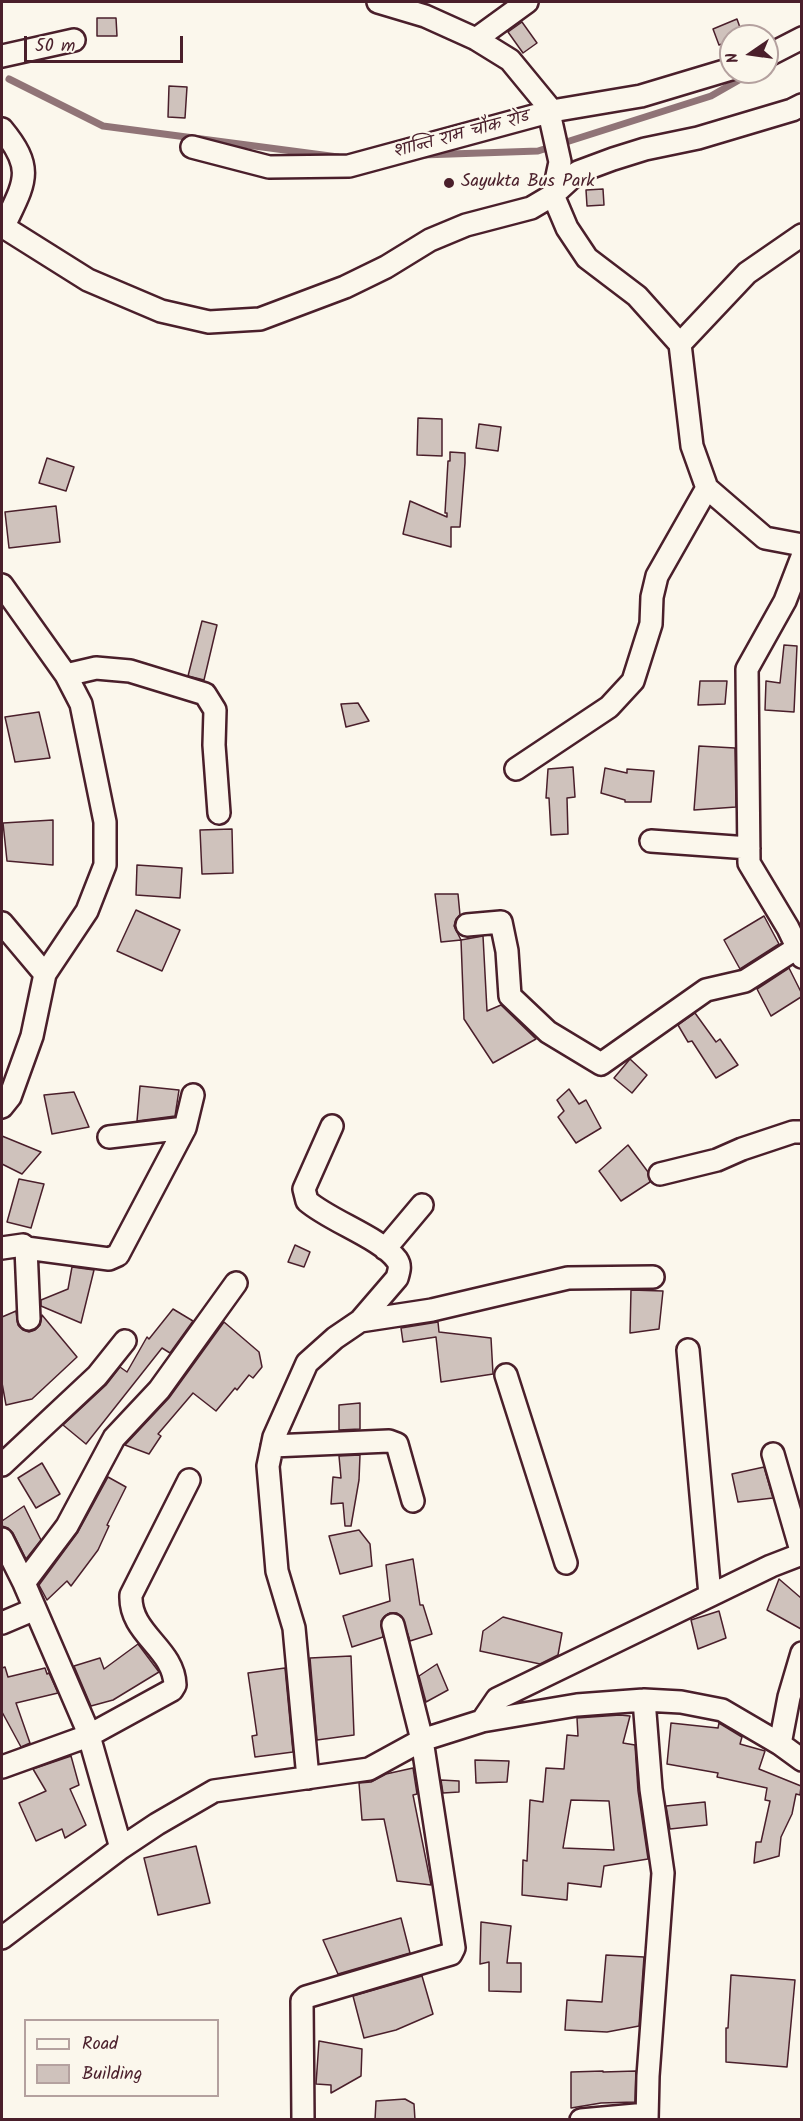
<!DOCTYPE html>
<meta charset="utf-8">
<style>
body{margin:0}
#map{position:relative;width:803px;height:2121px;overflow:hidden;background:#fbf7ec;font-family:Kalam,sans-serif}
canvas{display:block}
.frame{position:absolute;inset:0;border:3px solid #4a1f2b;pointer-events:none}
.legend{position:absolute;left:24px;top:2019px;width:195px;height:78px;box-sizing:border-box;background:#fbf7ec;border:2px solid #b4a19f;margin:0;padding:8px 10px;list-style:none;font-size:18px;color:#4a1f2b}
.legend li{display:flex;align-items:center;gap:12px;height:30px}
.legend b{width:30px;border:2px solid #b4a19f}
.north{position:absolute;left:719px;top:24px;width:60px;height:60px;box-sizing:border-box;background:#fbf7ec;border:2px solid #b4a19f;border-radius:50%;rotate:257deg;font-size:16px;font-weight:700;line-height:24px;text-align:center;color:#4a1f2b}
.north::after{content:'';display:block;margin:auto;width:21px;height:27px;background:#4a1f2b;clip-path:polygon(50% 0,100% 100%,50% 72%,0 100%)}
.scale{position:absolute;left:24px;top:36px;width:159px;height:27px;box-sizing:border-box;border:3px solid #4a1f2b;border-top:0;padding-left:8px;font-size:18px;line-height:21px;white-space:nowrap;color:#4a1f2b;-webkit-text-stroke:4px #fbf7ec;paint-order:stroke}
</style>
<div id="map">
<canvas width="803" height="2121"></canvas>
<div class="frame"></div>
<ul class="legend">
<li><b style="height:8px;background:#fbf7ec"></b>Road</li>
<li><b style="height:16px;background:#cfc2bc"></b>Building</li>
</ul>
<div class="north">N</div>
<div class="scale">50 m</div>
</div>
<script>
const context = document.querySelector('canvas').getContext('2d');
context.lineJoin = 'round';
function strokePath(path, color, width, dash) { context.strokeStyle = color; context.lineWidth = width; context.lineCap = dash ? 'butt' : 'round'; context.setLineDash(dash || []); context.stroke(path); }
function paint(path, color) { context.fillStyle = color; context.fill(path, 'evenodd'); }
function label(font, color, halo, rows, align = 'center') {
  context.font = font + ' Kalam,"Playpen Sans Deva",sans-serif'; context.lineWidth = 4.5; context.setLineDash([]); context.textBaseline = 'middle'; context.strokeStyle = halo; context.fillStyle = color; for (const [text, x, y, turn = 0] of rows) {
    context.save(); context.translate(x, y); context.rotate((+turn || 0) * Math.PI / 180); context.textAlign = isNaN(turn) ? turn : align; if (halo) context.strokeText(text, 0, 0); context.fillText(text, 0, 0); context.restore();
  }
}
const stream = new Path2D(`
 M 9,79 L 103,126 L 338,157
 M 422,155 L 538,151 L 711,96 L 753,72`);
const building = new Path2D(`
 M 97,18 L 116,18 L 117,36 L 97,36 Z
 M 737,19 L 743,36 L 731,36 L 731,41 L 719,45 L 713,29 Z
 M 522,22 L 537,43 L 523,53 L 508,32 Z
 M 169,86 L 187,87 L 185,118 L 168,117 Z
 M 603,189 L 604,205 L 587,206 L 586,190 Z
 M 418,418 L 442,419 L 442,456 L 417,455 Z
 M 479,424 L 501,427 L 498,451 L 476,448 Z
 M 450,452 L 465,453 L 465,463 L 460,527 L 451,527 L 451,547 L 403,534 L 410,501 L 447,517 L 447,513 L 445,513 L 448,461 L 450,461 Z
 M 47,458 L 74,467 L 66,491 L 39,483 Z
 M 56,506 L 60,542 L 9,548 L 5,512 Z
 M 202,621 L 217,625 L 204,680 L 188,676 Z
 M 784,645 L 797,646 L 794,712 L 765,710 L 766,681 L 780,683 Z
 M 700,681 L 727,681 L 725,704 L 698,705 Z
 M 358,703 L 369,721 L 346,727 L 341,704 Z
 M 39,712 L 50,758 L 15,762 L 5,717 Z
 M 699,746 L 735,748 L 736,807 L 694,810 Z
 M 573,767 L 575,797 L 567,798 L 568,834 L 551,835 L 549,798 L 546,798 L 548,769 Z
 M 605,768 L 627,773 L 627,769 L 654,771 L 651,802 L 625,802 L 625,800 L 601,793 Z
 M 53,820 L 53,865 L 7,861 L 3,823 Z
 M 232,829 L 233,873 L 202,874 L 200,830 Z
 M 137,865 L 182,868 L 180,898 L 136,895 Z
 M 435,894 L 458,894 L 460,915 L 456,919 L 454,926 L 461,940 L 441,942 Z
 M 136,910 L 180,930 L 162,971 L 117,951 Z
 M 764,916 L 779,944 L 740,969 L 724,940 Z
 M 483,936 L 487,1011 L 501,1005 L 536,1039 L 493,1063 L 464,1019 L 461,940 Z
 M 789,968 L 801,992 L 801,997 L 771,1016 L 757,989 Z
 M 695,1013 L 716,1042 L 720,1039 L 738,1065 L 716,1078 L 692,1041 L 688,1042 L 678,1025 Z
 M 630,1059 L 647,1075 L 632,1093 L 614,1078 Z
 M 140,1086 L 179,1090 L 175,1116 L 137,1121 Z
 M 569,1089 L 579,1104 L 586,1100 L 601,1128 L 576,1143 L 558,1117 L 564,1111 L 557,1100 Z
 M 74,1092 L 89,1127 L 52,1134 L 44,1095 Z
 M 2,1136 L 41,1152 L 22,1174 L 2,1164 Z
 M 628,1145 L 648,1172 L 650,1182 L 621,1201 L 599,1171 Z
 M 19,1179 L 44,1184 L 31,1228 L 7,1222 Z
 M 295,1245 L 310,1252 L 304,1267 L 288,1262 Z
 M 72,1267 L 94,1270 L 81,1323 L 41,1306 L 41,1300 L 68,1289 Z
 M 631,1290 L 663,1291 L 659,1329 L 630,1333 Z
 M 173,1309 L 193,1321 L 170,1353 L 162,1348 L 86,1444 L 63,1425 L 106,1385 L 120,1367 L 127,1372 L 147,1337 L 149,1339 Z
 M 16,1311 L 18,1325 L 23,1330 L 29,1332 L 35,1330 L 40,1325 L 42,1315 L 77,1357 L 32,1399 L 6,1405 L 2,1383 L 2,1317 Z
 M 224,1322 L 259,1352 L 262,1367 L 253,1378 L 249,1375 L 237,1390 L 235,1388 L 216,1411 L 193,1393 L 158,1434 L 161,1436 L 149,1454 L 125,1445 L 169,1398 Z
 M 438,1322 L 439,1332 L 491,1338 L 493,1374 L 441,1382 L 436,1337 L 403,1342 L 401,1328 Z
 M 360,1403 L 360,1429 L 339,1430 L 339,1405 Z
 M 360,1455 L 359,1480 L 351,1526 L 345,1526 L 343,1503 L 331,1504 L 333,1477 L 341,1478 L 339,1456 Z
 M 42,1463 L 60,1494 L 36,1508 L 18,1478 Z
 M 764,1467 L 773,1498 L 738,1502 L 732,1474 Z
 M 108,1477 L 126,1487 L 107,1525 L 109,1526 L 98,1550 L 71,1586 L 67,1581 L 47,1600 L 39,1585 L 78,1532 Z
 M 24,1506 L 41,1540 L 26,1559 L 13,1533 L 8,1528 L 2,1526 L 2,1521 Z
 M 359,1530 L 370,1544 L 372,1566 L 340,1574 L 329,1536 Z
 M 413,1559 L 420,1605 L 423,1605 L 432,1634 L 410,1641 L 402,1617 L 397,1613 L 390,1613 L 385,1616 L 381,1621 L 383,1637 L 352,1647 L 343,1616 L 390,1601 L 386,1565 Z
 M 779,1579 L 801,1598 L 801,1629 L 767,1610 Z
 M 719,1611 L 726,1638 L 698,1649 L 691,1620 Z
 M 503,1617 L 562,1633 L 558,1655 L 540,1664 L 480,1651 L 483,1631 Z
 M 138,1644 L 159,1672 L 113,1700 L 91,1706 L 74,1666 L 100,1658 L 104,1669 Z
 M 351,1656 L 354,1735 L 317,1740 L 310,1658 Z
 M 437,1664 L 448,1690 L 426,1702 L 419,1676 Z
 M 5,1667 L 8,1677 L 45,1668 L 47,1674 L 49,1673 L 58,1693 L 16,1703 L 30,1743 L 21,1747 L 2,1712 L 2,1668 Z
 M 285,1668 L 293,1752 L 255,1757 L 252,1736 L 257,1735 L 248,1673 Z
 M 620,1715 L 630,1716 L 623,1743 L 635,1745 L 638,1791 L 648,1859 L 604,1866 L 601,1887 L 568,1883 L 567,1900 L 522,1895 L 523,1860 L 527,1861 L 530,1800 L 543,1802 L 546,1768 L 564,1769 L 567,1735 L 578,1736 L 577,1718 ZM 571,1800 L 609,1801 L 614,1850 L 563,1848 Z
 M 671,1723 L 718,1728 L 719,1723 L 742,1737 L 740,1744 L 765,1751 L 759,1769 L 801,1786 L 800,1795 L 796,1794 L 792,1814 L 781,1837 L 779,1856 L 754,1863 L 756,1842 L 761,1842 L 770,1801 L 765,1800 L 767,1788 L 717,1777 L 718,1773 L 667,1764 Z
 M 71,1756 L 79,1785 L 70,1789 L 86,1825 L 65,1838 L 62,1829 L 36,1841 L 19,1803 L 46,1791 L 33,1769 Z
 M 475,1760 L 509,1761 L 507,1782 L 476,1783 Z
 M 413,1768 L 417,1794 L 413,1795 L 431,1885 L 397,1881 L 384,1819 L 362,1820 L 359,1783 L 371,1782 L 386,1774 Z
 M 441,1780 L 459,1781 L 459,1792 L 443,1793 Z
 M 705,1802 L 707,1825 L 670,1829 L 666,1806 Z
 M 196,1846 L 210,1903 L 158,1915 L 144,1858 Z
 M 401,1918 L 410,1953 L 338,1974 L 323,1940 Z
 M 481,1922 L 511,1926 L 507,1963 L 521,1963 L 521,1992 L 489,1991 L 489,1962 L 480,1964 Z
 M 606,1955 L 644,1957 L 639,2026 L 607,2032 L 565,2030 L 567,2000 L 602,2002 Z
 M 731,1975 L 795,1980 L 787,2067 L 726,2062 L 726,2028 L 728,2028 Z
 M 422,1976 L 433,2014 L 396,2030 L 364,2038 L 353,1996 Z
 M 319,2041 L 362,2049 L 361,2076 L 331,2093 L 331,2085 L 316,2084 Z
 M 603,2071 L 603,2072 L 636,2071 L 635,2102 L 601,2103 L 571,2108 L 571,2072 Z
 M 405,2099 L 414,2104 L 415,2120 L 375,2120 L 376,2101 Z`);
const street = new Path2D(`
 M 476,39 L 527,2
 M 2,56 L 74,40
 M 767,56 L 802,38
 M 802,105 L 792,110 L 698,138 L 645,149 L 613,159 L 578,172 L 553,195 L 567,228 L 587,258 L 637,296 L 680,344 L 692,446 L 707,488 L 765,538 L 802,545
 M 2,129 C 36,170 24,183 4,226
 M 192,147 L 269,167 L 349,166 L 552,111 L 641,96 L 731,69
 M 2,226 L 88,280 L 161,311 L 209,322 L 260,319 L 345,287 L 386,267 L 430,240 L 466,225 L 531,208 L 553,195 L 560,162 L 550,117 L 552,111 L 510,60 L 476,39 L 425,16 L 378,2
 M 680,344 L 747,273 L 802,235
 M 802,557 L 785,601 L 747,669 L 749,863 L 788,928 L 802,957
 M 2,585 L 66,675 L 81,704 L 105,822 L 105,865 L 87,911 L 45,974 L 32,1036 L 10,1097 L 2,1107
 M 66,675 L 96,668 L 130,671 L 205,694 L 215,710 L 214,745 L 219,813
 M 516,769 L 609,707 L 633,681 L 651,624 L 652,597 L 657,576 L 707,488
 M 651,841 L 749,848
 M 2,923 L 45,974
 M 467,925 L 501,922 L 507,951 L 510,996 L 548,1032 L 601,1064 L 706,990 L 745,981 L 797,948
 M 332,1126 L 304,1189 L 307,1201 C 330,1221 381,1238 397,1260 C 401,1266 399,1271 397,1278 L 360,1321
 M 109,1137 L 185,1128 L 193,1095
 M 660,1174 L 717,1160 L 742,1149 L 793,1132 L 802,1132
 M 2,1248 L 23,1245 L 26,1248 L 29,1319
 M 26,1248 L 109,1259 L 118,1255 L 185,1128
 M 385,1249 L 422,1205
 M 688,1350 L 710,1595
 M 506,1375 L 566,1563
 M 272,1446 L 389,1441 L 397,1444 L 413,1501
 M 773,1454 L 802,1554
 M 2,1465 L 97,1376 L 125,1341
 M 2,1539 L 24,1583
 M 2,1623 L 35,1609
 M 644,1700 L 651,1789 L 663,1873 L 648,2076 L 647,2120
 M 482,1721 L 497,1699 L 771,1566 L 802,1554
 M 780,1744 L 789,1697 L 802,1653
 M 2,1767 L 88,1736 L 172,1690 L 175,1685 C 174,1648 129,1634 131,1595 L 189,1480
 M 308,1778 L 294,1628 L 277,1571 L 268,1466 L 274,1437 L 307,1363 L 335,1338 L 360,1321 L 432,1310 L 568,1278 L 653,1277
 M 121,1848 L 87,1729 L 24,1583 L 67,1526 L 114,1438 L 159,1390 L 236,1283
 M 2,1938 L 121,1848 L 157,1824 L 214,1791 L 369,1769 L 422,1740 L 482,1721 L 577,1705 L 644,1700 L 681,1702 L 722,1710 L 780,1744 L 802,1760
 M 303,2120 L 302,2001 L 306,1997 L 451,1954 L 454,1948 L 422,1740 L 393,1625
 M 581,2120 L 647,2114`);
const markers = [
 [449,183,6,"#4a1f2b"]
];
const streetNames = [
 ["शान्ति राम चौक रोड",462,136,-15]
];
const poiNames = [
 ["Sayukta Bus Park",461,183]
];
strokePath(stream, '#907477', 7);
paint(building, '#cfc2bc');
strokePath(building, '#4a1f2b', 1.5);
strokePath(street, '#4a1f2b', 26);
strokePath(street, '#fbf7ec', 21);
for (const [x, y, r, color] of markers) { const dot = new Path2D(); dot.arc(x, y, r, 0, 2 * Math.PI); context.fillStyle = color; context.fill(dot); strokePath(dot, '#fbf7ec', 2); }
label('18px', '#4a1f2b', '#fbf7ec', streetNames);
label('18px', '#4a1f2b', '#fbf7ec', poiNames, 'left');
</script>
